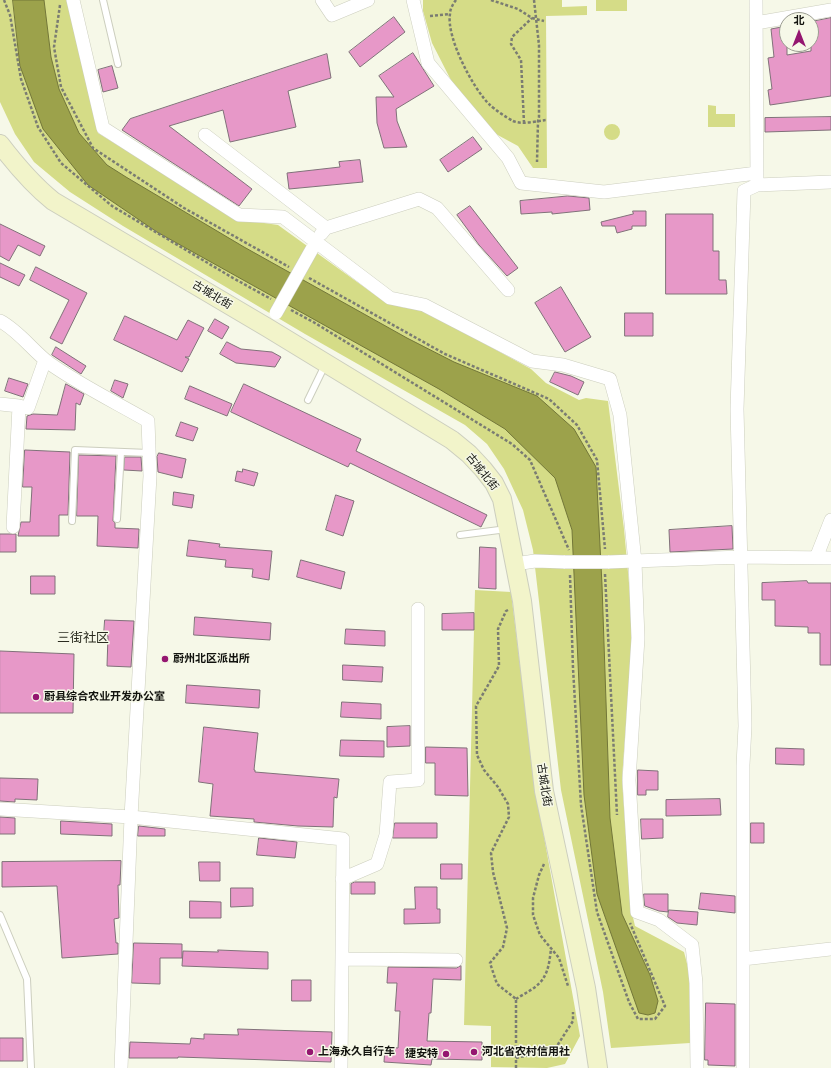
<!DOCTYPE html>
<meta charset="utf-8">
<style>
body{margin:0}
#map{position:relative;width:831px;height:1068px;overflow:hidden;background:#f6f8e8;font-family:"Work Sans","Noto Sans SC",sans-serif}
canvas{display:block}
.north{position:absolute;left:779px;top:12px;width:40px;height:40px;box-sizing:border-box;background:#f6f8e8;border:1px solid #9b9c91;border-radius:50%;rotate:0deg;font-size:11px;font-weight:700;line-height:16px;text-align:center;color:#12130e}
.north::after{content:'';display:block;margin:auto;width:14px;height:18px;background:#941670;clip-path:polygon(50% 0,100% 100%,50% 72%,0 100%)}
</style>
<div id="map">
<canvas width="831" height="1068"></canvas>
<div class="north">北</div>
</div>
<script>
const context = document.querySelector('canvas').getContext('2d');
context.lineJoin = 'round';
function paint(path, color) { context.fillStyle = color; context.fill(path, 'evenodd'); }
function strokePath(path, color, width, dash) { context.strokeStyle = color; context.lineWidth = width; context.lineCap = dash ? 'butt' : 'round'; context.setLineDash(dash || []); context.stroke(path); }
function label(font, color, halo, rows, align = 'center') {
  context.font = font + ' "Work Sans","Noto Sans SC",sans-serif'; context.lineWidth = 3; context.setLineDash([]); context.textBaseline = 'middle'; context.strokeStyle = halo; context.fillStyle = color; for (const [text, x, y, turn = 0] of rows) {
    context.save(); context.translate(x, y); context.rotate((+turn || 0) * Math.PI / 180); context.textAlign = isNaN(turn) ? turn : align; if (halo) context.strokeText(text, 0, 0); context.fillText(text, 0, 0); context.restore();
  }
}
const green = new Path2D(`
 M 0,0 L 68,0 L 73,26 L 98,133 L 237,219 L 278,225 L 378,297 L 401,307 L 425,311 L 531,369 L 546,383 L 579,400 L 586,398 L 608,401 L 624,529 L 633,626 L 622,779 L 631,909 L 635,926 L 684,952 L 692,983 L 690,1043 L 611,1048 L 603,992 L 561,790 L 533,550 L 523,510 L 504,469 L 487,444 L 465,425 L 305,334 L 123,226 L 70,192 L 34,162 L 15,134 L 0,102 Z
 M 423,0 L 562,0 L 562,7 L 587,6 L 587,15 L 546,16 L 547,168 L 533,168 L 518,146 L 494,133 L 456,90 L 432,43 L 423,11 Z
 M 596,0 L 627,0 L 627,11 L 596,11 Z
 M 708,105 L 716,106 L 716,114 L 735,114 L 735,127 L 708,127 Z
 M604 132a8 8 0 1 1 16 0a8 8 0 1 1-16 0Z
 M 475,590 L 511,592 L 535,787 L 580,1036 L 565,1064 L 547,1068 L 491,1067 L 491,1026 L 464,1025 Z`);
const water = new Path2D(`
 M 13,0 L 44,0 L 51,57 L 59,89 L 79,133 L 107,165 L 126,177 L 244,247 L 407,338 L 454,362 L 537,396 L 574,429 L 596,467 L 602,585 L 610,818 L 622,914 L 650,975 L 658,1001 L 655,1013 L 648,1015 L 639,1013 L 597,894 L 584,795 L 572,530 L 555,478 L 505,429 L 439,389 L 157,232 L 88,185 L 43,129 L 20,66 Z`);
const building = new Path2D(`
 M 394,17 L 405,32 L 360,67 L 349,52 Z
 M 831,18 L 831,96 L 770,105 L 768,90 L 772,89 L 768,58 L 774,57 L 771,29 L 787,26 L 787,55 L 811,51 L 811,22 Z
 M 413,53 L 434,86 L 396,109 L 397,121 L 407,147 L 384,148 L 377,123 L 376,97 L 394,97 L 379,76 Z
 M 327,54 L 331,78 L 288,91 L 296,127 L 230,142 L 223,110 L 169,126 L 252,189 L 239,206 L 122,130 L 130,119 Z
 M 112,66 L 118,88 L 103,92 L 98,70 Z
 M 831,117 L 831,130 L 765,132 L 765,118 Z
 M 473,137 L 482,149 L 448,172 L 440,160 Z
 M 360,160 L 363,182 L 289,189 L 287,173 L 340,167 L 339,162 Z
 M 568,196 L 589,198 L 590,210 L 552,214 L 552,212 L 521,214 L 520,201 Z
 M 470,206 L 518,268 L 507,276 L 479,245 L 457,215 Z
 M 633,211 L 646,211 L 646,226 L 632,226 L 632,229 L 617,233 L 615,226 L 602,226 L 601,222 L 633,214 Z
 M 666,214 L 713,214 L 713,251 L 719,251 L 719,280 L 726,280 L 727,294 L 666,294 Z
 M 0,224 L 45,246 L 40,256 L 18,245 L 9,261 L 0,256 Z
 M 0,263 L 25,275 L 19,286 L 0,277 Z
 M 36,267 L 87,293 L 62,344 L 50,338 L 69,300 L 30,280 Z
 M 561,287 L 591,337 L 565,352 L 535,303 Z
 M 625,313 L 653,313 L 653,336 L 625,336 Z
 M 125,316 L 177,340 L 188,320 L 204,328 L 189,357 L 185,357 L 189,359 L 182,372 L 114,340 Z
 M 215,319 L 229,327 L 222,339 L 208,331 Z
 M 227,342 L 241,349 L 272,352 L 281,357 L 275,367 L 236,363 L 220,354 Z
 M 56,347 L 86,366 L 81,374 L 52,355 Z
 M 555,372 L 571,376 L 584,382 L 578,395 L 550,382 Z
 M 9,378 L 28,384 L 23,397 L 5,391 Z
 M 115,380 L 128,384 L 123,398 L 111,391 Z
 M 66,384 L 84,394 L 80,405 L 76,403 L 75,430 L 26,429 L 27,416 L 33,414 L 57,415 Z
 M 244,384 L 361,439 L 356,451 L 487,515 L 481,527 L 350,463 L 348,467 L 231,412 Z
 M 190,386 L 232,404 L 227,416 L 185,399 Z
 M 181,422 L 198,428 L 193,441 L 176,436 Z
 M 25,450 L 70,452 L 68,515 L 59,515 L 59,536 L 18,536 L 21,522 L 30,522 L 32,487 L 23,487 Z
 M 159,453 L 186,459 L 182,478 L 158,472 L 157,457 Z
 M 79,455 L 116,456 L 113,521 L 115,523 L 115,528 L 139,529 L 138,548 L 97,546 L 98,516 L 77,516 Z
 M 125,457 L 141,457 L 142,471 L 124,470 Z
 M 243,469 L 258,473 L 254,486 L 235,481 L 237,471 L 242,472 Z
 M 174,492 L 194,495 L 192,508 L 173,505 Z
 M 336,495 L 354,501 L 343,536 L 326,530 Z
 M 732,526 L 733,549 L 670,552 L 669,530 Z
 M 0,534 L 16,534 L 16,552 L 0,552 Z
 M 189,540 L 220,544 L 219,547 L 272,551 L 269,580 L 252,577 L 253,569 L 225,567 L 226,560 L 187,556 Z
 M 480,547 L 496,548 L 496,589 L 479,588 Z
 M 301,560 L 345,572 L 341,589 L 297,577 Z
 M 31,576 L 55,576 L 55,594 L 31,594 Z
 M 807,581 L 808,583 L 831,583 L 831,665 L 820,665 L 820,633 L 808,633 L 808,627 L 775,626 L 775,600 L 762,600 L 762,583 Z
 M 474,613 L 474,630 L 442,630 L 442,614 Z
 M 195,617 L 271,623 L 270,640 L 194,635 Z
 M 105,620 L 134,621 L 131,667 L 107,666 L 108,636 L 104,635 Z
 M 346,629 L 385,631 L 385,646 L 345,644 Z
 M 0,651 L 74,654 L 73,713 L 0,713 Z
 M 343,665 L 383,667 L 382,682 L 343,680 Z
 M 187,685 L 260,690 L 259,708 L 186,703 Z
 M 342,702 L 381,704 L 381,719 L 341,717 Z
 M 410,726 L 410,746 L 387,747 L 387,727 Z
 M 204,727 L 258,733 L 254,770 L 255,770 L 255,772 L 339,779 L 337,798 L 334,797 L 333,827 L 298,826 L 254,822 L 254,819 L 210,816 L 213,784 L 199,782 Z
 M 341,740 L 384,741 L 384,757 L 340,756 Z
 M 426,747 L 467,748 L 468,796 L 435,795 L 435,763 L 426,763 Z
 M 776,748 L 804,749 L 804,765 L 776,764 Z
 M 638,770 L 658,771 L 658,790 L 646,790 L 646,795 L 638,795 Z
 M 0,778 L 38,779 L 37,800 L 15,799 L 15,802 L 0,801 Z
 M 720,799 L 721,815 L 666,816 L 666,800 Z
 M 0,817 L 15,818 L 15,834 L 0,834 Z
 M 641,819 L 663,819 L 663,838 L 642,839 Z
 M 61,821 L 112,824 L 112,836 L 61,834 Z
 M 395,823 L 437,823 L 437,838 L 393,838 Z
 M 751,823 L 764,823 L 764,843 L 751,843 Z
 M 139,826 L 165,829 L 165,836 L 138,836 Z
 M 259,838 L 297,842 L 295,858 L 257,855 Z
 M 121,861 L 120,885 L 118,885 L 119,918 L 114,919 L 116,943 L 118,943 L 118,954 L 62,958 L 57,886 L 2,887 L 2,862 Z
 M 199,862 L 220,862 L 220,881 L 200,881 Z
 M 441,864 L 462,864 L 462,879 L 441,879 Z
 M 355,882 L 375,882 L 375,894 L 351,894 L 351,884 Z
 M 415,887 L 437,887 L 437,909 L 440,909 L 440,923 L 404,924 L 404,909 L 415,909 Z
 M 231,888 L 253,888 L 253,906 L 231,907 Z
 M 701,893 L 735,896 L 735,913 L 699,909 Z
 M 644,894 L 668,894 L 668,912 L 659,911 L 645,906 Z
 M 190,901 L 221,902 L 221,918 L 190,918 Z
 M 669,910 L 698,912 L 697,925 L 677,923 L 668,917 Z
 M 134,943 L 182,944 L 182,958 L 160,958 L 160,984 L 132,983 Z
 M 218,950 L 268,952 L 268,969 L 182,966 L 183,951 L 218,952 Z
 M 461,966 L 461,980 L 433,979 L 431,1013 L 429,1013 L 427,1041 L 482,1042 L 482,1060 L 432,1059 L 431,1065 L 384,1062 L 385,1047 L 398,1048 L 400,1011 L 395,1011 L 397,983 L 387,983 L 388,967 L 456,968 Z
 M 292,980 L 311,980 L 311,1001 L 292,1001 Z
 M 706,1003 L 735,1004 L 735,1066 L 708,1065 L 708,1060 L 705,1060 Z
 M 238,1029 L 332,1032 L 331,1062 L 178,1057 L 178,1058 L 129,1058 L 130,1042 L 190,1044 L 191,1038 L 204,1039 L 204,1034 L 238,1035 Z
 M 0,1038 L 23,1038 L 23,1061 L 0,1061 Z`);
const path = new Path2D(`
 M 4,0 L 10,15 L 21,79 L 38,127 L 61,163 L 112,206 L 233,278 L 271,299
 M 456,0 C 453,4 450,9 450,14 C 446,37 473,89 490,105 C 494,109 507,118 513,121 C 523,125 536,121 546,120
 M 491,0 L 518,9 L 532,18 L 544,21
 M 534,0 L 539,45 L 539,117 L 538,121 L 537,162
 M 60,5 L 54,47 L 61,87 L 93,148 L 184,208 L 289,267
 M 430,16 L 450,14
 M 524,123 L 521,60 L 511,44 L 512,37 L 532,18
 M 309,278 L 445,354 L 549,399 L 577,425 L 597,460 L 605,549
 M 291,310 L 315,323 L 512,444 L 530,460 L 569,550
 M 605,574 L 617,815
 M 570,575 L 573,668 L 581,805 L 597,912 L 629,1002 L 638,1019 L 655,1019 L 665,1006 L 630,923
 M 508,610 L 506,611 L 498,629 L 499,666 L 476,706 L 477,755 L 484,770 L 498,787 L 508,804 L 509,817 L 491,853 L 493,872 L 507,928 L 503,947 L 490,963 L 497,984 L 516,999 L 516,1068
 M 544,864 L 539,875 L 533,898 L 533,915 L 540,935 L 559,958 L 568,986
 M 516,999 C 525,993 539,987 544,977 C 549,969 550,957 551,949
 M 516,1058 L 555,1049 L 573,1021 L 573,1012`);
const lane = new Path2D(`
 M 103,0 L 118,64
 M 308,400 L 325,365
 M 117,519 L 121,452
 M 72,521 L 75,450 L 149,453
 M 460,535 L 507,529
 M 0,915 L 27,979 L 31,1068`);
const street = new Path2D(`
 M 73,0 L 103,128 L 239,215 L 283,217 L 390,298 L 424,305 L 532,361 L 563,365 L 610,379 L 620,415 L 635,562 L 638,638 L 629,780 L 637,912 L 659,920 L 692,945 L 696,983 L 697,1068
 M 322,0 L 332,15 L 368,0
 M 413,0 L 428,63 L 508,158 L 521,183 L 604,192 L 757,173
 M 756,23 L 831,10
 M 205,135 L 326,228 L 321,234
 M 757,185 L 831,182
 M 326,228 L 419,199 L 437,208 L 508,290
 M 0,321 C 19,331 32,350 49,363 C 80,385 115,402 148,421 L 150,476 L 131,817 L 121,1068
 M 0,404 L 19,406 L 13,527
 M 19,406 L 28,408 L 45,360
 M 816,558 L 831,520
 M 608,562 L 741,557 L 831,558
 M 515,564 L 535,561 L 565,562
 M 0,809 L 131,817 L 343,839 L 341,1068
 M 342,879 L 377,864 L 386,835 L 390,782 L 418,780 L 418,609
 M 342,959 L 456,960
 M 743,959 L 831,949
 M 743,1068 L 743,765 L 745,726 L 737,409 L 744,191 L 757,185 L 756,0`);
const secondary = new Path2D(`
 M 0,144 C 16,165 32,184 53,201 L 268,328 L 452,440 L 469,454 L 483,469 L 494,483 L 502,499 L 522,601 L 544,791 L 586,988 L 598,1068`);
const streetBridge = new Path2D(`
 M 276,313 L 312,249
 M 565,562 L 608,562`);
const markers = [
 [165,659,4,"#941670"],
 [36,697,4,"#941670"],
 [310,1052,4,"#941670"],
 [474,1052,4,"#941670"],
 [446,1054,4,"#941670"]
];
const streetNames = [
 ["古城北街",212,295,31],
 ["古城北街",482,472,51],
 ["古城北街",544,785,81]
];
const poiNames = [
 ["蔚州北区派出所",173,659],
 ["蔚县综合农业开发办公室",44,697],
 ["上海永久自行车",318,1052],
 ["河北省农村信用社",482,1052],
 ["捷安特",438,1054,"right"]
];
const quarterNames = [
 ["三街社区",83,638]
];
paint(green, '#d5dc87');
paint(water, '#9ca24b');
strokePath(water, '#737739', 1);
paint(building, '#e798c8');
strokePath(building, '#807179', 1);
strokePath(lane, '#cccebe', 8);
strokePath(street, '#cccebe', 14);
strokePath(secondary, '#cccebe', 20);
strokePath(path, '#7a7c72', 2.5, [3, 2]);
strokePath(lane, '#fff', 6);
strokePath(street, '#fff', 13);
strokePath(secondary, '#f2f4ca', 18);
strokePath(streetBridge, '#cccebe', 14, []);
strokePath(streetBridge, '#fff', 13);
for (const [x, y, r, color] of markers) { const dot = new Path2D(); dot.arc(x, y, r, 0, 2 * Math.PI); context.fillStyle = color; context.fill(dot); strokePath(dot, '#f6f8e8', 1.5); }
label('11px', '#12130e', '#f6f8e8', streetNames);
label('bold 11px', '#12130e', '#f6f8e8', poiNames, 'left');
label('13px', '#2b2c20', '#f6f8e8', quarterNames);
</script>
